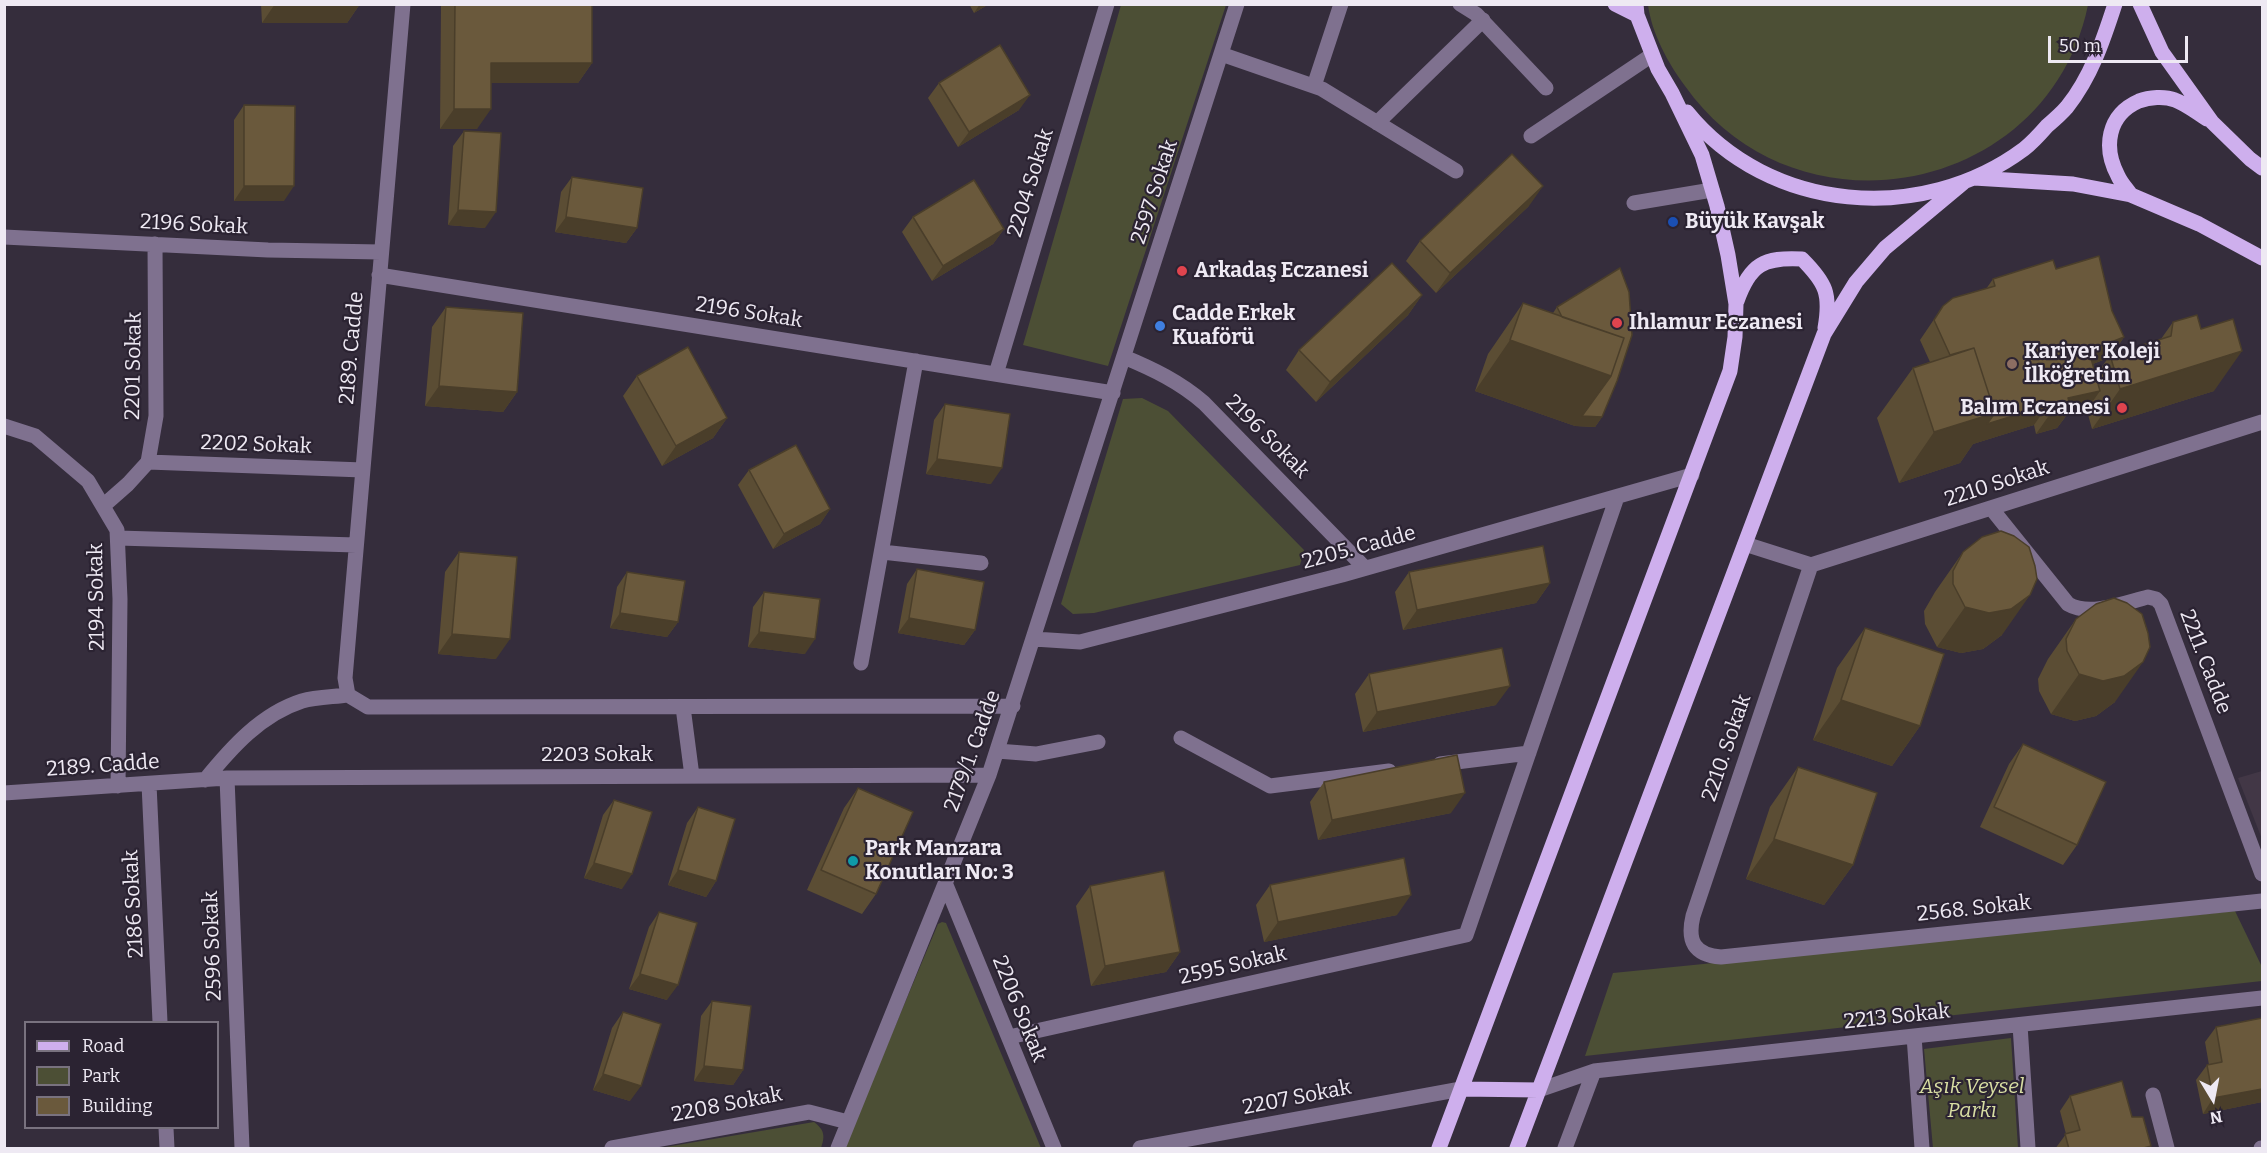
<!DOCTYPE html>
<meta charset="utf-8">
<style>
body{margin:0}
#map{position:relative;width:2267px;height:1153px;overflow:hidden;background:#352d3c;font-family:Bitter,serif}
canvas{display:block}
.frame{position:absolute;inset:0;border:6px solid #eee9f3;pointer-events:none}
.legend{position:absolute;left:24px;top:1021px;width:195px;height:108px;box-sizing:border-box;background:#2b2332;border:2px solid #79727f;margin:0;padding:8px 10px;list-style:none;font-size:18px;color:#eee9f3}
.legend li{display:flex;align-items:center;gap:12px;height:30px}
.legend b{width:30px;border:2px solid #79727f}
.north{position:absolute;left:2183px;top:1069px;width:60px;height:60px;-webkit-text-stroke:4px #2b2332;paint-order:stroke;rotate:170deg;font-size:16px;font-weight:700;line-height:24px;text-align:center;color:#eee9f3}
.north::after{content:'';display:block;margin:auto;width:21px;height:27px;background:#eee9f3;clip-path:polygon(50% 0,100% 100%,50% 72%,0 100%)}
.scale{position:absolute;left:2048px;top:36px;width:140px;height:27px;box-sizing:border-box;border:3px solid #eee9f3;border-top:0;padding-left:8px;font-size:18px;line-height:21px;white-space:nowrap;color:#eee9f3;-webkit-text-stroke:4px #2b2332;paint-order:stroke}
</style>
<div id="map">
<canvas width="2267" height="1153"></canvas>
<div class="frame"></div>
<ul class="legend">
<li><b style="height:8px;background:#ceafed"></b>Road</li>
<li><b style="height:16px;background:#4c4f35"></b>Park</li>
<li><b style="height:16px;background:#6a593c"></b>Building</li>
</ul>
<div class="north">N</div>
<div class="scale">50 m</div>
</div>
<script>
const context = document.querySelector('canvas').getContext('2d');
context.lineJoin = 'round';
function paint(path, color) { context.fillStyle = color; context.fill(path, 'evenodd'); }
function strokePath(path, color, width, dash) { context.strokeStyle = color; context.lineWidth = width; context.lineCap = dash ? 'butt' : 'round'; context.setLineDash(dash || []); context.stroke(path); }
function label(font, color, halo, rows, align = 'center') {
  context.font = font + ' Bitter,serif'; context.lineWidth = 4.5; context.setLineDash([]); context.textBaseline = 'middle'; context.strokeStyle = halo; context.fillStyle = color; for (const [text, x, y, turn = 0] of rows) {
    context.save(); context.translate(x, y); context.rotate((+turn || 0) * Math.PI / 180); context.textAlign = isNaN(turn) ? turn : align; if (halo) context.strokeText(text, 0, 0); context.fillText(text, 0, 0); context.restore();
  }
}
const education = new Path2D(`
 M 2262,771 L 2262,839 L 2238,778 Z`);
const green = new Path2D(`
 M 1121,5 L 1226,5 L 1108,366 L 1023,345 Z
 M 1648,5 L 1648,4 L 2088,5 C 2049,195 1797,244 1685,86 C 1668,63 1652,34 1648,5 Z
 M 1142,398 L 1168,411 L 1304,550 L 1300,565 L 1094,613 L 1073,614 L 1061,604 L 1123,399 Z
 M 2235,911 L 2262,967 L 2262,981 L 1585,1056 L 1613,973 Z
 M 942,922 L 946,923 L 1041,1148 L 844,1148 L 938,924 Z
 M 2011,1038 L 2018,1148 L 1933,1148 L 1924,1049 Z
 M 814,1122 C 825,1130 825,1137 821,1148 L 660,1148 Z`);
const minor = new Path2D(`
 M 1460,4 L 1476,14 L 1546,88
 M 1221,54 L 1322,89 L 1456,171
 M 1314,86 L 1341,4
 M 1377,123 L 1483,20
 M 1531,136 L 1652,55
 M 1634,203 L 1712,190
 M 4,237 L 268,250 L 381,252
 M 379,275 L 1113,393
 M 1124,357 C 1153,369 1180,382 1204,403 L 1365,568
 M 996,374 L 1107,4
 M 4,426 L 35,436 L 88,481 L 117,530 L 120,599 L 118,786
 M 148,462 L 363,470
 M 103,506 L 128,484 L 148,462 L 156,416 L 155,244
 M 1991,508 L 2068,604 C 2090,617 2124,603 2148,597 L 2156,599 L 2161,604 L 2262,874
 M 118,538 L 356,545
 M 1745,544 L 1811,565 L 2262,422
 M 882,552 L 981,563
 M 1811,565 L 1693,916 C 1687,941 1694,955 1721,957 L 2262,901
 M 1034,639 L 1080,642 L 1342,575 L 1692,475
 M 861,663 L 916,361
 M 348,695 L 345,678 L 403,4
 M 348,695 L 368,707 L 1013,706
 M 683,707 L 692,776
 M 1181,738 L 1270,786 L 1389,771
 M 997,751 L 1036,754 L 1098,742
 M 1440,764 L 1529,753
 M 227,778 L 242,1148
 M 205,780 C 231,748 261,714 302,701 C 316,697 333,697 348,695
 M 149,784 L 160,1022
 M 4,793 L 227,778 L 989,775
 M 946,885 L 1054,1148
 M 2020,1025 L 2028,1148
 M 1914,1036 L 1922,1148
 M 1009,1037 L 1466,935 L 1617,497
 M 1539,1090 L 1594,1071 L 2262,998
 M 2153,1095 L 2167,1148
 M 166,1128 L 167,1148
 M 612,1148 L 809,1112 L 848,1122
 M 838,1148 L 989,775 L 1237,4
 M 1140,1148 L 1461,1089
 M 1565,1148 L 1594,1071
 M 2261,1148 L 2262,1148`);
const major = new Path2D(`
 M 1615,4 L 1637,15
 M 2140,4 L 2162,52 L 2212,122 L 2250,159 L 2262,168
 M 1687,112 C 1769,213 1922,225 2024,149 C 2033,142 2040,134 2047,126 C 2054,120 2061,114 2067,107 C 2091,77 2103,41 2115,4
 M 1974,178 L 2073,184 L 2131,195 L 2199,224 L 2262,258
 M 2131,195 C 2127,189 2121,183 2118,176 C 2103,148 2107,115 2139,101 C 2149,97 2165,96 2175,100 C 2186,104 2197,113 2207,119
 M 1737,301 C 1750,264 1764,257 1802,259 C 1826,283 1831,294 1825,328
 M 1461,1089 L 1539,1090
 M 1439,1148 L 1730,371 L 1735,337 L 1736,304 L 1728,255 L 1717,206 L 1702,155 L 1672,93 L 1658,69 L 1637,15 L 1636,4
 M 1517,1148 L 1824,334 L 1856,282 L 1885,248 L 1963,183`);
const wall = new Path2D(`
 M 261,4 L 360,4 L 347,23 L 262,23 Z
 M 442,4 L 592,4 L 592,63 L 578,83 L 491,83 L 477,129 L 440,129 L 441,6 Z
 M 969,4 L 989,4 L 974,13 Z
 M 939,83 L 1019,110 L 958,147 L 928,98 Z
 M 244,105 L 284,201 L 234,201 L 234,120 Z
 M 464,131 L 485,228 L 448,225 L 453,146 Z
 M 572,177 L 637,228 L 626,243 L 555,232 L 561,192 Z
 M 1529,206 L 1436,293 L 1406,261 L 1420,241 Z
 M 913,217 L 1004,229 L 993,244 L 932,281 L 902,232 Z
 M 1620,268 L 1602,417 L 1595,427 L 1575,426 L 1475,391 L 1488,354 L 1523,303 L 1553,313 L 1557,307 Z
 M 2056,269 L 2112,311 L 2124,337 L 2112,355 L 2161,339 L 2173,322 L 2214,391 L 2092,429 L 2087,411 L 2066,416 L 2057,428 L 2036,434 L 2034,425 L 1973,444 L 1960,463 L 1899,483 L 1877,418 L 1913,368 L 1930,362 L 1920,340 L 1943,306 L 1986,289 L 1993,279 ZM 2108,358 L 2096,375 L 2093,364 Z
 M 1422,295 L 1408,315 L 1316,402 L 1286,370 L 1299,350 Z
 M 446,307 L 517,392 L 503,412 L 425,406 L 432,327 Z
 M 637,376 L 727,418 L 713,438 L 662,466 L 623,396 Z
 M 945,404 L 991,484 L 926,474 L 934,420 Z
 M 749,470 L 830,509 L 820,524 L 773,549 L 738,485 Z
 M 459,552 L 496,659 L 438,654 L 445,572 Z
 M 1963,552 L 2002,635 L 1983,649 L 1961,653 L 1937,647 L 1925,624 L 1924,611 L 1935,592 Z
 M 917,569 L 975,630 L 964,645 L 898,633 L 907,584 Z
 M 627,572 L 678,622 L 667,637 L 610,628 L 617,587 Z
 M 1409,572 L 1550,583 L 1536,603 L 1403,630 L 1395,592 Z
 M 764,592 L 805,654 L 748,647 L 753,607 Z
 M 2076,619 L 2115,702 L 2096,716 L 2075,721 L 2051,714 L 2039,691 L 2038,679 L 2048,659 Z
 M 1865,628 L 1920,726 L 1892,766 L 1813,740 L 1837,668 Z
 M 1369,674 L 1496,705 L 1363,732 L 1355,694 Z
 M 2023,744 L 2077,845 L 2063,865 L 1980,827 L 2009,764 Z
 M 1798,767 L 1853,865 L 1824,905 L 1746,879 L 1770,807 Z
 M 1324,782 L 1451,813 L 1318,840 L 1310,802 Z
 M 858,788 L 876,894 L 862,914 L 807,890 L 844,808 Z
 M 614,800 L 622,889 L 584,878 L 603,815 Z
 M 698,807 L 716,881 L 706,897 L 668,885 L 687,823 Z
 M 1270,885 L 1397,915 L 1264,942 L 1256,905 Z
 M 1090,886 L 1180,952 L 1166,972 L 1091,986 L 1076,906 Z
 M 659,912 L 667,1000 L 629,989 L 649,927 Z
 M 712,1001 L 743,1070 L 733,1085 L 694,1081 L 701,1016 Z
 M 623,1012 L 630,1101 L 593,1090 L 612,1028 Z
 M 2216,1027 L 2262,1102 L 2203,1114 L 2196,1080 L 2207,1065 L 2209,1065 L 2205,1042 Z
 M 2070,1096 L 2132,1117 L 2151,1146 L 2149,1149 L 2055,1149 L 2066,1134 L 2060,1111 Z`);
const shadedWall = new Path2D(`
 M 275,4 L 360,4 L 347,23 L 262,23 Z
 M 980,4 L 989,4 L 974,13 Z
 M 491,63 L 592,63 L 578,83 L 477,83 Z
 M 1030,95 L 1019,110 L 958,147 L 969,132 Z
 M 454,109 L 491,109 L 477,129 L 440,129 Z
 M 244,186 L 294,186 L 284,201 L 234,201 Z
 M 1543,186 L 1529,206 L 1436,293 L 1450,273 Z
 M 458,210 L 496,212 L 485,228 L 448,225 Z
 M 566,217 L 637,228 L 626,243 L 555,232 Z
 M 1004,229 L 993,244 L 932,281 L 943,266 Z
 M 1422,295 L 1408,315 L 1316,402 L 1330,382 Z
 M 2124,337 L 2110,357 L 2110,355 L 2108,358 L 2075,371 L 2089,351 Z
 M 1510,340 L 1611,376 L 1602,417 L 1595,427 L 1575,426 L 1475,391 Z
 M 2242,351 L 2214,391 L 2092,429 L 2120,389 Z
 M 439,386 L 517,392 L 503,412 L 425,406 Z
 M 2100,391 L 2086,411 L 2066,416 L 2057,428 L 2036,434 L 2050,414 L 2068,398 Z
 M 2048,405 L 2034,425 L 1973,444 L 1960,463 L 1899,483 L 1934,432 L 1995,413 Z
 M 727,418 L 713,438 L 662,466 L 676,446 Z
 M 937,459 L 1002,468 L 991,484 L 926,474 Z
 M 830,509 L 820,524 L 773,549 L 784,534 Z
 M 1550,583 L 1536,603 L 1403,630 L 1417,610 Z
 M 2030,595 L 2002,635 L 1983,649 L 1961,653 L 1937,647 L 1965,607 Z
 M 620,613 L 678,622 L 667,637 L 610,628 Z
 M 909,618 L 975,630 L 964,645 L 898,633 Z
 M 759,632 L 815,639 L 805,654 L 748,647 Z
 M 452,634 L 510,639 L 496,659 L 438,654 Z
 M 2143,662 L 2115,702 L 2096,716 L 2075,721 L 2051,714 L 2079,674 Z
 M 1510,686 L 1496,705 L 1363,732 L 1377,712 Z
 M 1841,700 L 1920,726 L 1892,766 L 1813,740 Z
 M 1465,793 L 1451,813 L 1318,840 L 1332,820 Z
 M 1774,839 L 1853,865 L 1824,905 L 1746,879 Z
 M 594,863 L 632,874 L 622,889 L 584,878 Z
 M 678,870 L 716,881 L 706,897 L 668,885 Z
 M 1411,895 L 1397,915 L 1264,942 L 1278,922 Z
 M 1180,952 L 1166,972 L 1091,986 L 1105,966 Z
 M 640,974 L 678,985 L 667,1000 L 629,989 Z
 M 704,1066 L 743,1070 L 733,1085 L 694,1081 Z
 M 603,1074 L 641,1086 L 630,1101 L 593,1090 Z
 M 2262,1089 L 2262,1102 L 2203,1114 L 2213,1098 Z`);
const building = new Path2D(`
 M 455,4 L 592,4 L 592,63 L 491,63 L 491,109 L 454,109 Z
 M 1000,45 L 1030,95 L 969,132 L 939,83 Z
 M 244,105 L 295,106 L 294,186 L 244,186 Z
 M 464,131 L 501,133 L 496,212 L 458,210 Z
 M 1512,154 L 1543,186 L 1450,273 L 1420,241 Z
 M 572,177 L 643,188 L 637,228 L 566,217 Z
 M 974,180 L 1004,229 L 943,266 L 913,217 Z
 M 2099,256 L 2112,311 L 2124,337 L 2089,351 L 2100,391 L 2068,398 L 2071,408 L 2050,414 L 2048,405 L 1987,424 L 1995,413 L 1974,348 L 1950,355 L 1934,320 L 1943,306 L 1953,298 L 1995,286 L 1993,279 L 2053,260 L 2056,269 Z
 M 1392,263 L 1422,295 L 1330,382 L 1299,350 Z
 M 1620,268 L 1629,292 L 1632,335 L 1617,381 L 1602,417 L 1582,416 L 1611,376 L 1624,338 L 1562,317 L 1557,307 Z
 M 1523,303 L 1624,338 L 1611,376 L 1510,340 Z
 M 446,307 L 523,313 L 517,392 L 439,386 Z
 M 2197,315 L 2201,329 L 2233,319 L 2242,351 L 2120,389 L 2110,355 L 2171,336 L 2173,322 Z
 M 688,347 L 727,418 L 676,446 L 637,376 Z
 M 1974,348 L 1995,413 L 1934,432 L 1913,368 Z
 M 945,404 L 1010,414 L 1002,468 L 937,459 Z
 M 796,445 L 830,509 L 784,534 L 749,470 Z
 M 2001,531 L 2014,536 L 2029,547 L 2035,566 L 2037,579 L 2030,595 L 2011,609 L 1989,613 L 1965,607 L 1953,584 L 1953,571 L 1963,552 L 1982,537 Z
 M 1543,546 L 1550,583 L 1417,610 L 1409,572 Z
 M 459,552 L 517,557 L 510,639 L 452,634 Z
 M 917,569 L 984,582 L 975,630 L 909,618 Z
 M 627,572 L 685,581 L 678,622 L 620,613 Z
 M 764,592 L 820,599 L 815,639 L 759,632 Z
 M 2114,598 L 2127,603 L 2142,614 L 2148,633 L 2150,647 L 2143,662 L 2124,676 L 2103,681 L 2079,674 L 2067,651 L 2066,639 L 2076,619 L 2096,604 Z
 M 1865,628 L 1944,654 L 1920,726 L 1841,700 Z
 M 1502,648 L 1510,686 L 1377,712 L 1369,674 Z
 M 2023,744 L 2106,782 L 2077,845 L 1994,807 Z
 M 1457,755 L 1465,793 L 1332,820 L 1324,782 Z
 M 1798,767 L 1877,793 L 1853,865 L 1774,839 Z
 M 858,788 L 913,812 L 876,894 L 821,870 Z
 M 614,800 L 652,812 L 632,874 L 594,863 Z
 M 698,807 L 735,819 L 716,881 L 678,870 Z
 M 1404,858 L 1411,895 L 1278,922 L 1270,885 Z
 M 1164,871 L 1180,952 L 1105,966 L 1090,886 Z
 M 659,912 L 697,923 L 678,985 L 640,974 Z
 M 712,1001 L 751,1006 L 743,1070 L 704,1066 Z
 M 623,1012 L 661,1024 L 641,1086 L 603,1074 Z
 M 2262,1018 L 2262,1089 L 2213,1098 L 2207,1065 L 2222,1062 L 2216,1027 Z
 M 2122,1081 L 2132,1117 L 2143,1117 L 2151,1146 L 2140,1149 L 2069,1149 L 2065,1134 L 2080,1130 L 2070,1096 Z`);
const markers = [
 [1673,222,6,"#1a4fb4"],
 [1182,271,6,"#e0444e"],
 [1617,323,6,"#e0444e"],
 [1160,326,6,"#3f7fe0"],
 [2012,364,6,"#8d6e63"],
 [2122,408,6,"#e0444e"],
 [853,861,6,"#0f9aa8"]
];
const streetNames = [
 ["2204 Sokak",1031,183,-73],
 ["2597 Sokak",1155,192,-72],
 ["2196 Sokak",194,225,3],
 ["2196 Sokak",749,313,9],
 ["2189. Cadde",352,348,-85],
 ["2201 Sokak",134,366,-89],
 ["2196 Sokak",1267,437,45],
 ["2202 Sokak",256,445,2],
 ["2210 Sokak",1997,484,-18],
 ["2205. Cadde",1359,548,-15],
 ["2194 Sokak",97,597,-91],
 ["2211. Cadde",2205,662,69],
 ["2210. Sokak",1727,748,-71],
 ["2179/1. Cadde",973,751,-70],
 ["2203 Sokak",597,755],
 ["2189. Cadde",103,766,-4],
 ["2186 Sokak",134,904,-93],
 ["2568. Sokak",1974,909,-6],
 ["2596 Sokak",213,946,-92],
 ["2595 Sokak",1233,966,-13],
 ["2206 Sokak",1019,1009,68],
 ["2213 Sokak",1897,1017,-6],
 ["2207 Sokak",1297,1098,-11],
 ["2208 Sokak",727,1105,-11]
];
const poiNames = [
 ["Büyük Kavşak",1685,222],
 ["Arkadaş Eczanesi",1194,271],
 ["Cadde Erkek",1172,314],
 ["Kuaförü",1172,338],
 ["Ihlamur Eczanesi",1629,323],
 ["Kariyer Koleji",2024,352],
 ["İlköğretim",2024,376],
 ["Balım Eczanesi",2110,408,"right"],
 ["Park Manzara",865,849],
 ["Konutları No: 3",865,873]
];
const parkNames = [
 ["Aşık Veysel",1972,1087],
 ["Parkı",1972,1111]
];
paint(education, '#423746');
paint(green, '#4c4f35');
strokePath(minor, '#7f718f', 15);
strokePath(major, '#ceafed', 15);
paint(wall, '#5b4d34');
paint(shadedWall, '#4a3e2a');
paint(building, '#6a593c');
strokePath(building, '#4a3e2a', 1.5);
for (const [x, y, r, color] of markers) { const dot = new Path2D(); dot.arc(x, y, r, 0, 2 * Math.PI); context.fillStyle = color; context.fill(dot); strokePath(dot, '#2b2332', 2); }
label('21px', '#eee9f3', '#2b2332', streetNames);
label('bold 21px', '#eee9f3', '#2b2332', poiNames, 'left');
label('italic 21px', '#d7dda2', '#2b2332', parkNames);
</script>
